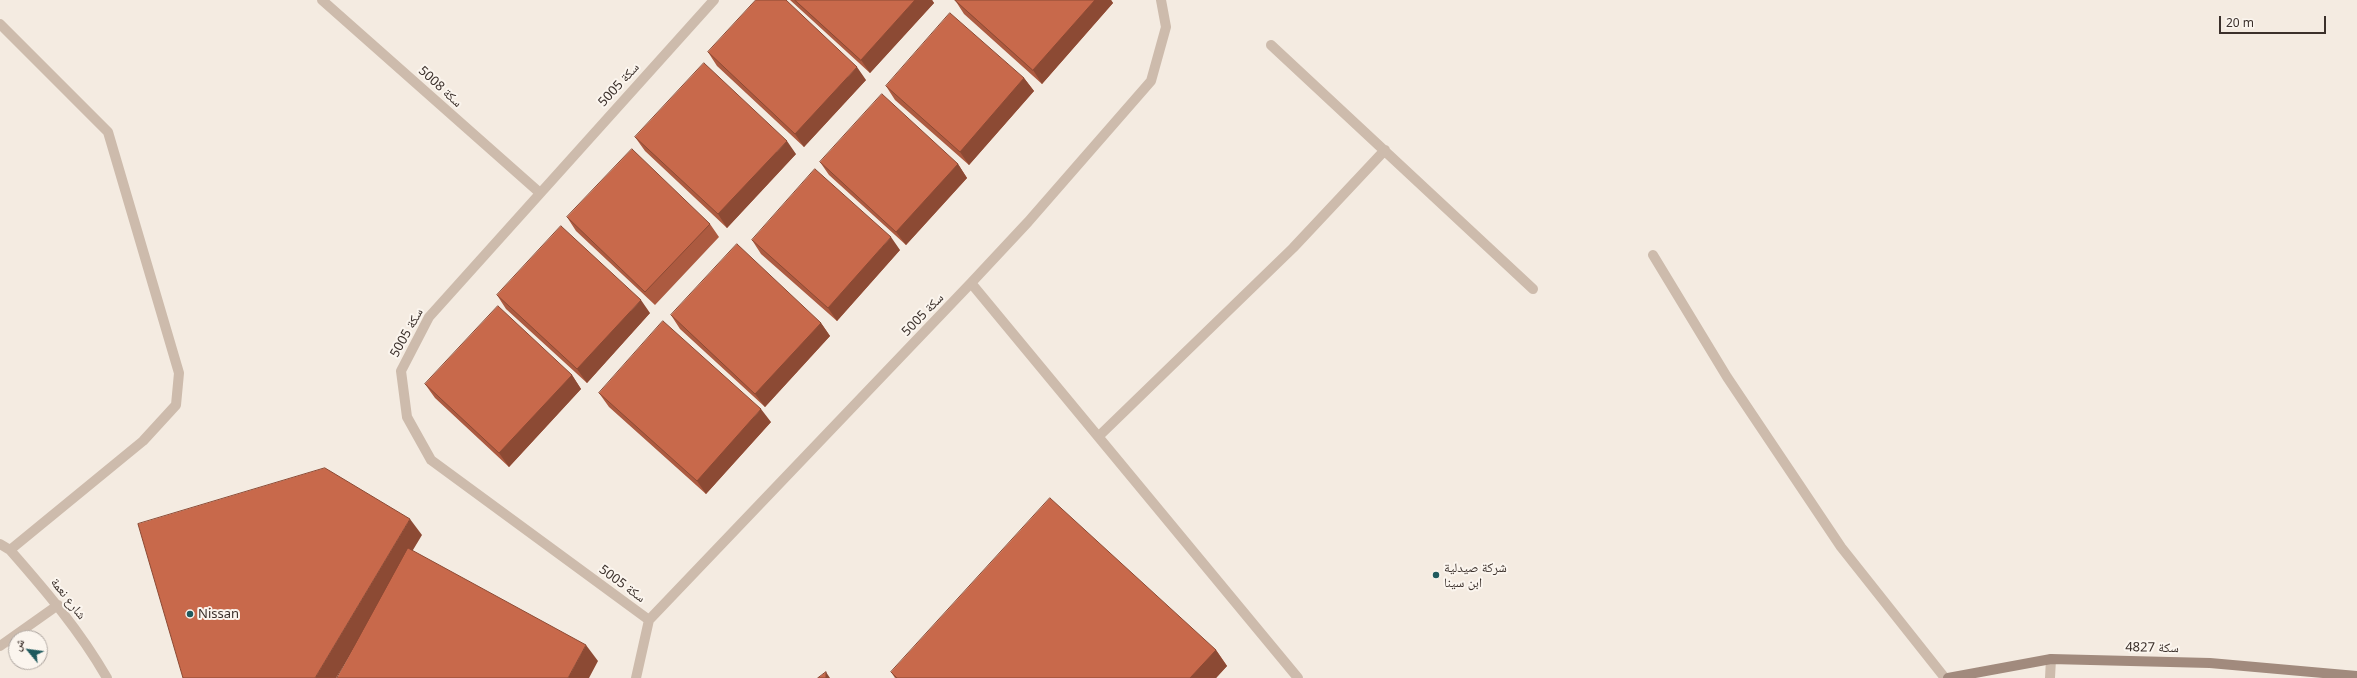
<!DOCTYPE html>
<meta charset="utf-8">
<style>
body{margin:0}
#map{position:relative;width:2357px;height:678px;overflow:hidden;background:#f4ebe1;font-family:"Noto Sans","Noto Naskh Arabic",sans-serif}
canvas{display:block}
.north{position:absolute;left:8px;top:630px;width:40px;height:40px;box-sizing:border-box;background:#fbf5ee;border:1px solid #aea6a0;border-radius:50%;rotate:299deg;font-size:11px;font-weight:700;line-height:16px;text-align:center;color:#3b302b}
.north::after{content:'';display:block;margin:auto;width:14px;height:18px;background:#1f5a5e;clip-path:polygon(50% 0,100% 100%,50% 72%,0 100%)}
.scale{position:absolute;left:2219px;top:16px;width:107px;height:18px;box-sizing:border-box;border:2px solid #3b302b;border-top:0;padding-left:5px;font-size:12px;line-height:14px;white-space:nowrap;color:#3b302b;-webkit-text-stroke:3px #fbf5ee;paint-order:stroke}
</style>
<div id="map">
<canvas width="2357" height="678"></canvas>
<div class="north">ش</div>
<div class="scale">20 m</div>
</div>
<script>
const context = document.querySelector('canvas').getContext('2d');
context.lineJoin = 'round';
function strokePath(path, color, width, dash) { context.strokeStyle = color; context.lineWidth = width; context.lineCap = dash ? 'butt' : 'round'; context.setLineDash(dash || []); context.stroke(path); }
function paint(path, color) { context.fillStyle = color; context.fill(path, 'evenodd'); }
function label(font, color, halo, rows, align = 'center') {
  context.font = font + ' "Noto Sans","Noto Naskh Arabic",sans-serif'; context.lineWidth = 4; context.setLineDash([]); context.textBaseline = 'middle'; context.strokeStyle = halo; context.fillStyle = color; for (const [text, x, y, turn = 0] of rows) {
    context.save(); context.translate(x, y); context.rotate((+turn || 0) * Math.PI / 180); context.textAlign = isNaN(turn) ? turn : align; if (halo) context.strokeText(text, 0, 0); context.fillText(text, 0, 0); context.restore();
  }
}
const street = new Path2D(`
 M 322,0 L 540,193
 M 0,24 L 108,132 L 179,373 L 176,405 L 143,441 L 10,550
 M 1271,45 L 1533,289
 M 1653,255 L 1727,377 L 1841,547 L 1945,678
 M 971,283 L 1298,678
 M 1099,436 L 1293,248 L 1385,150
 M 0,544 L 10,550 C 46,591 80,631 107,678
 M 649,620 L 431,460 L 407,417 L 401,371 L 429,317 L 714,0
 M 0,646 L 58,605
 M 636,678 L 649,620 L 971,283 L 1028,222 L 1151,81 L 1166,27 L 1161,0
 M 2050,678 L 2051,659`);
const secondary = new Path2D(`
 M 1948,678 L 2051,659 L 2210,663 L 2357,676`);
const wall = new Path2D(`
 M 790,0 L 932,0 L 934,3 L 870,73 Z
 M 955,0 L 1111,0 L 1113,3 L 1042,84 L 964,14 Z
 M 708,52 L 866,80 L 804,147 L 717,66 Z
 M 1024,78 L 1034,91 L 969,165 L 895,100 L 886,86 Z
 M 635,137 L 796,154 L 727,228 L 645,151 Z
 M 820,162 L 958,164 L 967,178 L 906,245 L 829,175 Z
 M 567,217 L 710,224 L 719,237 L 655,305 L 576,231 Z
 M 752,240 L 900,250 L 837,321 L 761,254 Z
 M 497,295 L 650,313 L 587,383 L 506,309 Z
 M 671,315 L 821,323 L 830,336 L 765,407 L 680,329 Z
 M 572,375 L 581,389 L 509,467 L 435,398 L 425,384 Z
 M 599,393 L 771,422 L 706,494 L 609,407 Z
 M 1216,650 L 1227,666 L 1216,678 L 895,678 L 891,672 Z`);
const shadedWall = new Path2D(`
 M 915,0 L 932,0 L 934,3 L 870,73 L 861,60 Z
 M 1095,0 L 1111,0 L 1113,3 L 1042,84 L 1033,70 Z
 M 857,67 L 866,80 L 804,147 L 795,134 Z
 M 1024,78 L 1034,91 L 969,165 L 960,152 Z
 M 787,141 L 796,154 L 727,228 L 718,214 Z
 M 958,164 L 967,178 L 906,245 L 896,232 Z
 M 891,237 L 900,250 L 837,321 L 828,308 Z
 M 641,300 L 650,313 L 587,383 L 577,369 Z
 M 821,323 L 830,336 L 765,407 L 755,394 Z
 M 572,375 L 581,389 L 509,467 L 499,453 Z
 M 761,409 L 771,422 L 706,494 L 697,481 Z
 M 410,519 L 422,535 L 336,678 L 315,678 Z
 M 586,645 L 598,661 L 589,678 L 568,678 Z
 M 1216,650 L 1227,666 L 1216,678 L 1190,678 Z
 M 826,672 L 830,678 L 826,678 Z`);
const building = new Path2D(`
 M 756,0 L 786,0 L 857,67 L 795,134 L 708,52 Z
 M 795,0 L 915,0 L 861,60 Z
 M 955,0 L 1095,0 L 1033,70 Z
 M 950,13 L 1024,78 L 960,152 L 886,86 Z
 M 704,63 L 787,141 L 718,214 L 635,137 Z
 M 882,94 L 958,164 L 896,232 L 820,162 Z
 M 632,149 L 710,224 L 645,292 L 567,217 Z
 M 815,169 L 891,237 L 828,308 L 752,240 Z
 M 561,226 L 641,300 L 577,369 L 497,295 Z
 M 737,244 L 821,323 L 755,394 L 671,315 Z
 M 498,306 L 572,375 L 499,453 L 425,384 Z
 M 663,321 L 761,409 L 697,481 L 599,393 Z
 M 325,468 L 410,519 L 315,678 L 183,678 L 138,524 Z
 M 1050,498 L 1216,650 L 1190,678 L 897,678 L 891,672 Z
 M 408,548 L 586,645 L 568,678 L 337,678 Z
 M 826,672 L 826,678 L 818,678 Z`);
const markers = [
 [1436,575,4,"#1f5a5e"],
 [190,614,4,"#1f5a5e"]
];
const streetNames = [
 ["سكة 5005",619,85,-48],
 ["سكة 5008",440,87,42],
 ["سكة 5005",923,315,-46],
 ["سكة 5005",407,333,-61],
 ["سكة 5005",622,584,36],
 ["شارع نعمة",68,599,52],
 ["سكة 4827",2152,648,1]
];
const poiNames = [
 ["شركة صيدلية",1444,568],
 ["ابن سينا",1444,583],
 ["Nissan",198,614]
];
strokePath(street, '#cdbbac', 10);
strokePath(secondary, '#a18a7d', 10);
paint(wall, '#ac5a40');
paint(shadedWall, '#8c4a34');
paint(building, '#c8694b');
strokePath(building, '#8c4a34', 1);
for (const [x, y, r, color] of markers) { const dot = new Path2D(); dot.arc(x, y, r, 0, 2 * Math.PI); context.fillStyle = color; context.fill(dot); strokePath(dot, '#fbf5ee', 1.5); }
label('13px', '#3b302b', '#fbf5ee', streetNames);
label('13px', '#3b302b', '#fbf5ee', poiNames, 'left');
</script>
